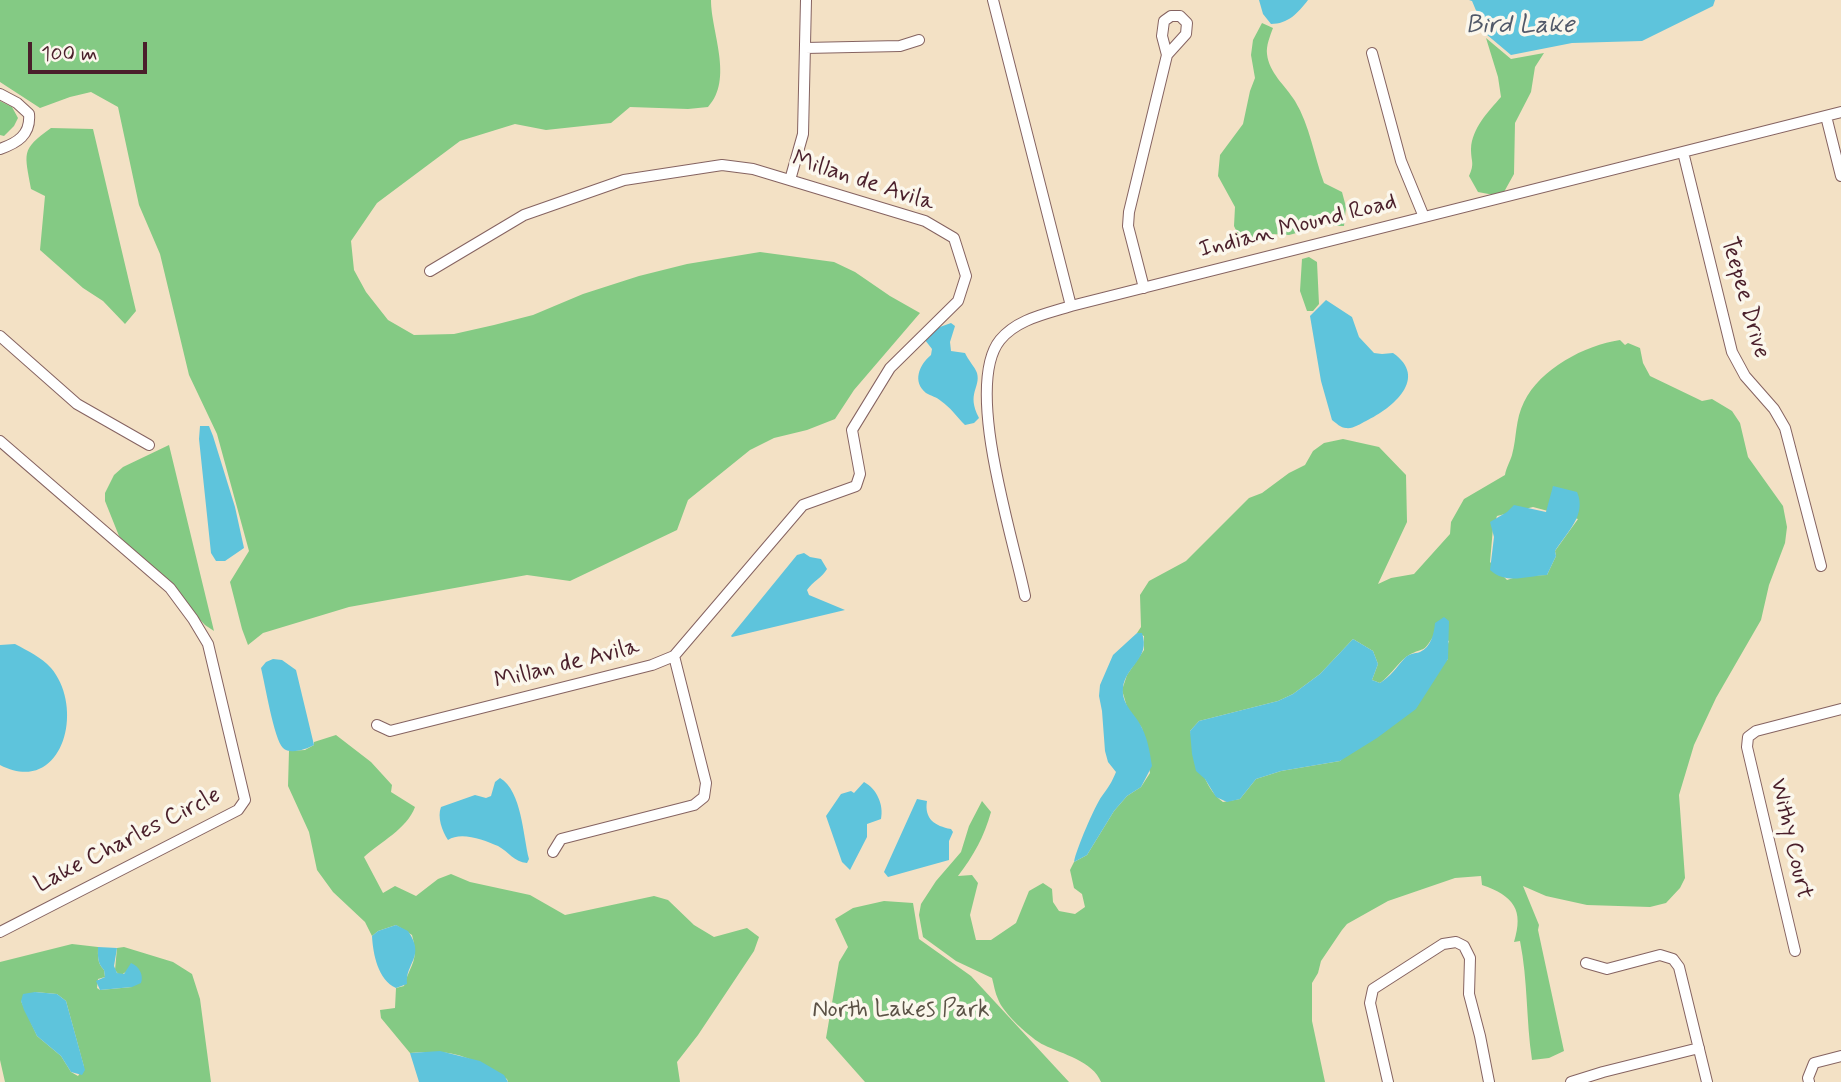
<!DOCTYPE html>
<style>
body{margin:0}
#map{position:relative;width:1841px;height:1082px;overflow:hidden;background:#f3e1c5;font-family:Mynerve,sans-serif}
canvas{display:block}
.scale{position:absolute;left:28px;top:42px;width:119px;height:32px;box-sizing:border-box;border:4px solid #4a1f2b;border-top:0;padding-left:9px;font-size:21px;line-height:24px;white-space:nowrap;color:#4a1f2b;-webkit-text-stroke:5px #fbf7ec;paint-order:stroke}
</style>
<div id="map">
<canvas width="1841" height="1082"></canvas>
<div class="scale">100 m</div>
</div>
<script>
const context = document.querySelector('canvas').getContext('2d');
context.lineJoin = 'round';
function paint(path, color) { context.fillStyle = color; context.fill(path, 'evenodd'); }
function strokePath(path, color, width, dash) { context.strokeStyle = color; context.lineWidth = width; context.lineCap = dash ? 'butt' : 'round'; context.setLineDash(dash || []); context.stroke(path); }
function label(font, color, halo, rows, align = 'center') {
  context.font = font + ' Mynerve,sans-serif'; context.lineWidth = 7; context.setLineDash([]); context.textBaseline = 'middle'; context.strokeStyle = halo; context.fillStyle = color; for (const [text, x, y, turn = 0] of rows) {
    context.save(); context.translate(x, y); context.rotate((+turn || 0) * Math.PI / 180); context.textAlign = isNaN(turn) ? turn : align; if (halo) context.strokeText(text, 0, 0); context.fillText(text, 0, 0); context.restore();
  }
}
const green = new Path2D(`
 M 0,0 L 711,0 C 711,32 734,79 708,107 L 688,109 L 630,107 L 611,123 L 546,130 L 515,124 L 460,141 L 377,203 L 351,241 L 354,270 L 366,292 L 388,320 L 414,335 L 454,334 L 494,325 L 533,315 L 583,294 L 639,276 L 687,264 L 760,252 L 834,262 L 855,272 L 890,296 L 920,313 L 854,390 L 835,419 L 807,430 L 774,438 L 750,450 L 688,500 L 677,530 L 570,581 L 527,575 L 349,607 L 263,633 L 248,645 L 242,629 L 230,582 L 249,551 L 217,434 L 189,375 L 160,254 L 139,205 L 118,107 L 91,92 L 70,97 L 40,108 L 0,82 Z
 M 1262,23 L 1273,28 C 1270,36 1266,46 1267,54 C 1269,73 1285,85 1295,101 C 1310,126 1314,156 1324,183 L 1342,192 L 1346,207 L 1344,226 L 1323,226 L 1289,235 L 1271,234 L 1241,241 L 1234,226 L 1235,207 L 1218,176 L 1220,155 L 1243,124 L 1250,91 L 1255,78 L 1251,55 L 1253,40 Z
 M 1486,38 L 1511,59 L 1544,53 L 1535,67 L 1531,92 L 1515,123 L 1514,174 L 1504,192 L 1494,195 L 1478,192 L 1469,176 C 1475,163 1471,162 1471,149 C 1472,128 1488,112 1501,97 L 1498,77 Z
 M 0,101 L 12,107 L 18,118 L 14,126 L 4,136 L 0,135 Z
 M 51,128 L 93,129 L 136,311 L 125,324 L 103,301 L 83,288 L 40,250 L 45,196 L 31,189 C 25,153 20,150 51,128 Z
 M 1309,257 L 1317,262 L 1319,304 L 1313,311 L 1307,311 L 1300,291 L 1302,259 Z
 M 1620,340 L 1625,345 L 1628,343 L 1640,348 L 1643,363 L 1650,376 L 1702,401 L 1712,399 L 1732,411 L 1740,423 L 1748,457 L 1783,506 L 1787,527 L 1785,543 L 1769,585 L 1761,620 L 1716,698 L 1694,745 L 1679,795 L 1685,878 L 1680,888 L 1666,903 L 1650,907 L 1587,905 L 1546,896 L 1523,886 L 1539,925 L 1538,930 L 1564,1051 L 1549,1058 L 1532,1060 C 1526,1020 1528,981 1520,941 L 1514,942 C 1524,910 1514,896 1482,885 L 1481,876 L 1455,878 L 1388,901 L 1347,924 L 1342,930 L 1321,961 L 1318,973 L 1312,983 L 1312,1021 L 1325,1082 L 1101,1082 C 1093,1061 1062,1054 1044,1045 C 1031,1039 1002,1012 998,999 C 995,993 994,985 992,978 L 956,961 L 923,937 L 919,915 L 921,904 L 936,881 L 961,852 L 969,826 L 982,801 L 991,812 C 984,837 974,855 958,876 L 972,875 L 978,883 L 970,915 L 976,940 L 991,940 L 1016,923 L 1029,891 L 1043,883 L 1052,889 L 1053,902 L 1059,911 L 1075,914 L 1085,907 L 1082,894 L 1074,888 L 1070,870 L 1074,862 L 1087,855 L 1114,811 L 1127,796 L 1141,787 L 1150,773 L 1142,728 L 1127,707 L 1122,690 L 1127,675 L 1144,650 L 1144,636 L 1137,633 L 1141,627 L 1140,595 L 1149,581 L 1186,561 L 1249,498 L 1262,493 L 1289,473 L 1305,465 L 1313,451 L 1324,443 L 1343,439 L 1379,447 L 1406,475 L 1407,522 L 1378,584 L 1391,578 L 1414,574 L 1450,534 L 1451,522 L 1464,499 L 1505,475 C 1506,468 1510,462 1512,455 C 1517,437 1515,420 1524,402 C 1540,369 1585,345 1620,340 ZM 1533,507 L 1578,519 L 1555,551 L 1556,556 L 1547,575 L 1519,576 L 1507,580 L 1490,562 L 1493,528 L 1497,516 ZM 1434,635 L 1449,641 L 1446,649 L 1448,659 L 1340,761 L 1281,771 L 1256,779 L 1240,799 L 1223,802 C 1202,787 1198,755 1190,731 L 1199,721 L 1278,701 L 1293,694 L 1320,674 L 1353,639 L 1373,651 L 1378,664 L 1372,680 L 1380,683 C 1391,675 1401,659 1409,655 C 1425,646 1422,655 1434,635 Z
 M 169,445 L 214,631 L 205,625 L 119,536 L 105,501 L 105,493 L 114,475 L 123,467 Z
 M 336,735 L 371,762 L 392,785 L 391,792 L 415,807 C 407,829 380,842 364,857 L 383,893 L 395,886 L 416,896 L 438,879 L 451,874 L 470,882 L 530,895 L 565,915 L 654,896 L 668,900 L 694,925 L 714,937 L 747,928 L 759,937 L 754,951 L 698,1035 L 677,1062 L 680,1082 L 508,1082 L 507,1079 C 468,1056 456,1049 410,1053 L 381,1018 L 380,1010 L 395,1008 L 396,988 L 404,986 C 411,962 419,962 412,935 L 396,925 L 378,931 L 372,936 L 365,922 L 333,892 L 317,870 L 309,832 L 288,786 L 289,751 L 305,750 L 314,745 L 314,742 Z
 M 884,901 L 913,903 L 919,939 L 971,976 L 1069,1082 L 865,1082 L 826,1038 L 839,962 L 848,947 L 835,919 L 853,908 Z
 M 72,944 L 98,947 C 98,956 97,963 104,970 L 105,977 L 98,979 L 97,988 L 100,990 L 132,987 L 127,971 L 120,976 L 115,970 L 117,948 L 124,947 L 173,962 L 192,974 L 200,999 L 211,1082 L 5,1082 L 0,1060 L 0,962 ZM 35,992 L 57,994 L 66,1001 L 84,1067 L 78,1076 L 71,1072 L 61,1056 L 37,1036 L 21,1001 Z`);
const water = new Path2D(`
 M 1259,0 L 1308,0 C 1298,13 1288,24 1271,24 L 1263,14 Z
 M 1469,0 L 1715,0 L 1713,6 L 1642,41 L 1572,43 L 1511,55 L 1486,34 L 1472,1 Z
 M 1326,300 L 1352,317 L 1359,337 L 1374,353 L 1382,354 L 1393,353 C 1429,378 1393,408 1366,421 C 1360,424 1353,429 1346,428 C 1341,428 1336,423 1332,420 L 1321,381 L 1310,316 Z
 M 951,323 L 955,326 L 950,342 L 951,351 L 965,353 C 968,360 975,367 977,373 C 981,388 966,393 979,418 L 974,423 L 965,425 C 957,417 950,407 941,401 C 937,397 931,396 926,393 C 912,382 919,365 931,355 L 932,349 L 925,340 L 937,328 Z
 M 200,426 L 209,426 L 213,436 L 235,507 L 244,548 L 225,561 L 216,561 L 211,553 L 199,439 Z
 M 1553,486 L 1577,492 C 1587,515 1567,532 1555,551 L 1556,556 L 1547,575 C 1525,576 1507,585 1490,570 L 1494,537 L 1490,522 L 1507,512 L 1514,505 L 1546,512 Z
 M 804,553 L 810,557 L 821,559 L 827,569 C 822,578 813,581 807,590 L 809,595 L 845,610 L 732,637 L 731,636 L 797,555 Z
 M 1444,617 L 1449,621 L 1448,659 L 1416,709 L 1377,738 L 1340,761 L 1281,771 L 1256,779 L 1240,799 L 1227,802 L 1216,797 L 1205,779 L 1196,771 L 1192,754 L 1190,731 L 1199,721 L 1278,701 L 1293,694 L 1320,674 L 1353,639 L 1373,651 L 1378,664 L 1372,680 L 1380,683 C 1391,676 1396,668 1404,659 C 1409,653 1414,654 1420,652 C 1431,647 1434,634 1435,623 Z
 M 1137,633 L 1142,633 C 1151,659 1125,666 1123,688 C 1121,705 1136,714 1142,728 C 1148,740 1150,753 1152,766 L 1141,787 L 1127,796 L 1114,811 L 1087,855 L 1074,862 C 1076,850 1095,805 1102,796 C 1108,788 1112,782 1116,772 L 1108,762 L 1105,751 L 1102,711 L 1099,696 L 1100,685 L 1113,655 Z
 M 15,644 C 28,651 41,657 51,668 C 86,709 62,797 0,765 L 0,645 Z
 M 273,659 L 282,660 L 296,670 L 314,745 C 307,749 290,755 283,748 C 274,739 265,684 261,668 L 266,662 Z
 M 500,778 C 522,791 523,836 529,859 L 527,863 C 514,862 509,852 498,846 C 484,840 461,831 448,840 C 442,831 437,817 441,807 L 475,795 L 486,798 L 491,796 L 495,782 Z
 M 864,782 C 877,789 884,805 881,819 L 867,824 L 867,837 L 850,870 L 842,862 L 826,816 L 841,794 L 851,791 L 854,793 Z
 M 917,799 L 927,801 C 924,819 935,826 951,829 L 953,832 L 949,841 L 949,860 L 888,877 L 884,872 Z
 M 396,925 L 408,931 C 426,957 405,963 407,984 L 396,988 C 378,980 373,954 372,936 L 378,931 Z
 M 98,947 L 117,948 L 114,966 L 117,973 L 124,974 L 131,963 C 139,966 144,975 141,983 L 132,987 L 100,990 L 96,981 L 105,977 L 104,970 C 97,963 98,956 98,947 Z
 M 35,992 L 57,994 L 66,1001 L 85,1070 L 82,1075 L 71,1072 L 61,1056 L 37,1036 L 24,1010 L 21,1001 L 23,994 Z
 M 440,1051 L 480,1061 L 504,1075 L 508,1082 L 419,1082 L 410,1053 Z`);
const minor = new Path2D(`
 M 993,0 L 1071,306
 M 805,48 L 900,46 L 919,40
 M 1372,53 L 1401,161 L 1424,217
 M 0,94 L 17,103 L 29,114 C 31,135 17,143 0,149
 M 1826,116 L 1841,176
 M 1683,152 L 1732,352 L 1745,376 L 1774,409 L 1785,428 L 1821,566
 M 790,180 L 803,134 L 806,0
 M 1144,288 L 1128,226 L 1129,212 L 1167,55 L 1186,34 L 1187,23 L 1180,16 L 1171,16 L 1164,21 L 1162,36 L 1167,55
 M 0,336 L 77,404 L 149,445
 M 0,441 L 170,588 L 193,619 L 208,644 L 245,800 L 238,810 L 0,932
 M 1025,596 C 1014,540 963,386 1000,340 C 1017,319 1046,314 1071,306 L 1841,112
 M 377,725 L 390,731 L 652,665 L 674,656 L 803,505 L 856,486 L 860,474 L 852,430 L 890,368 L 958,301 L 966,276 L 954,238 L 925,221 L 753,169 L 722,165 L 624,180 L 524,215 L 430,271
 M 553,852 L 561,839 L 694,805 L 704,797 L 706,783 L 674,656
 M 1795,951 L 1747,747 L 1748,737 L 1756,731 L 1841,709
 M 1586,963 L 1607,969 L 1660,955 L 1673,959 L 1679,967 L 1707,1082
 M 1388,1082 L 1370,1003 L 1373,989 L 1443,944 L 1456,942 L 1464,946 L 1470,958 L 1469,994 L 1480,1036 L 1489,1082
 M 1571,1082 L 1603,1072 L 1699,1048
 M 1809,1082 L 1808,1078 L 1814,1063 L 1841,1056`);
const streetNames = [
 ["Millan de Avila",863,182,18],
 ["Indian Mound Road",1298,227,-14],
 ["Teepee Drive",1744,298,74],
 ["Millan de Avila",567,665,-14],
 ["Withy Court",1790,839,77],
 ["Lake Charles Circle",128,841,-27]
];
const parkNames = [
 ["North Lakes Park",901,1011]
];
const waterNames = [
 ["Bird Lake",1520,27]
];
paint(green, '#84ca84');
paint(water, '#5ec4dc');
strokePath(minor, '#856361', 12);
strokePath(minor, '#fff', 10);
label('24px', '#4a1f2b', '#fbf7ec', streetNames);
label('24px', '#5b5246', '#fbf7ec', parkNames);
label('italic 26px', '#515969', '#fbf7ec', waterNames);
</script>
